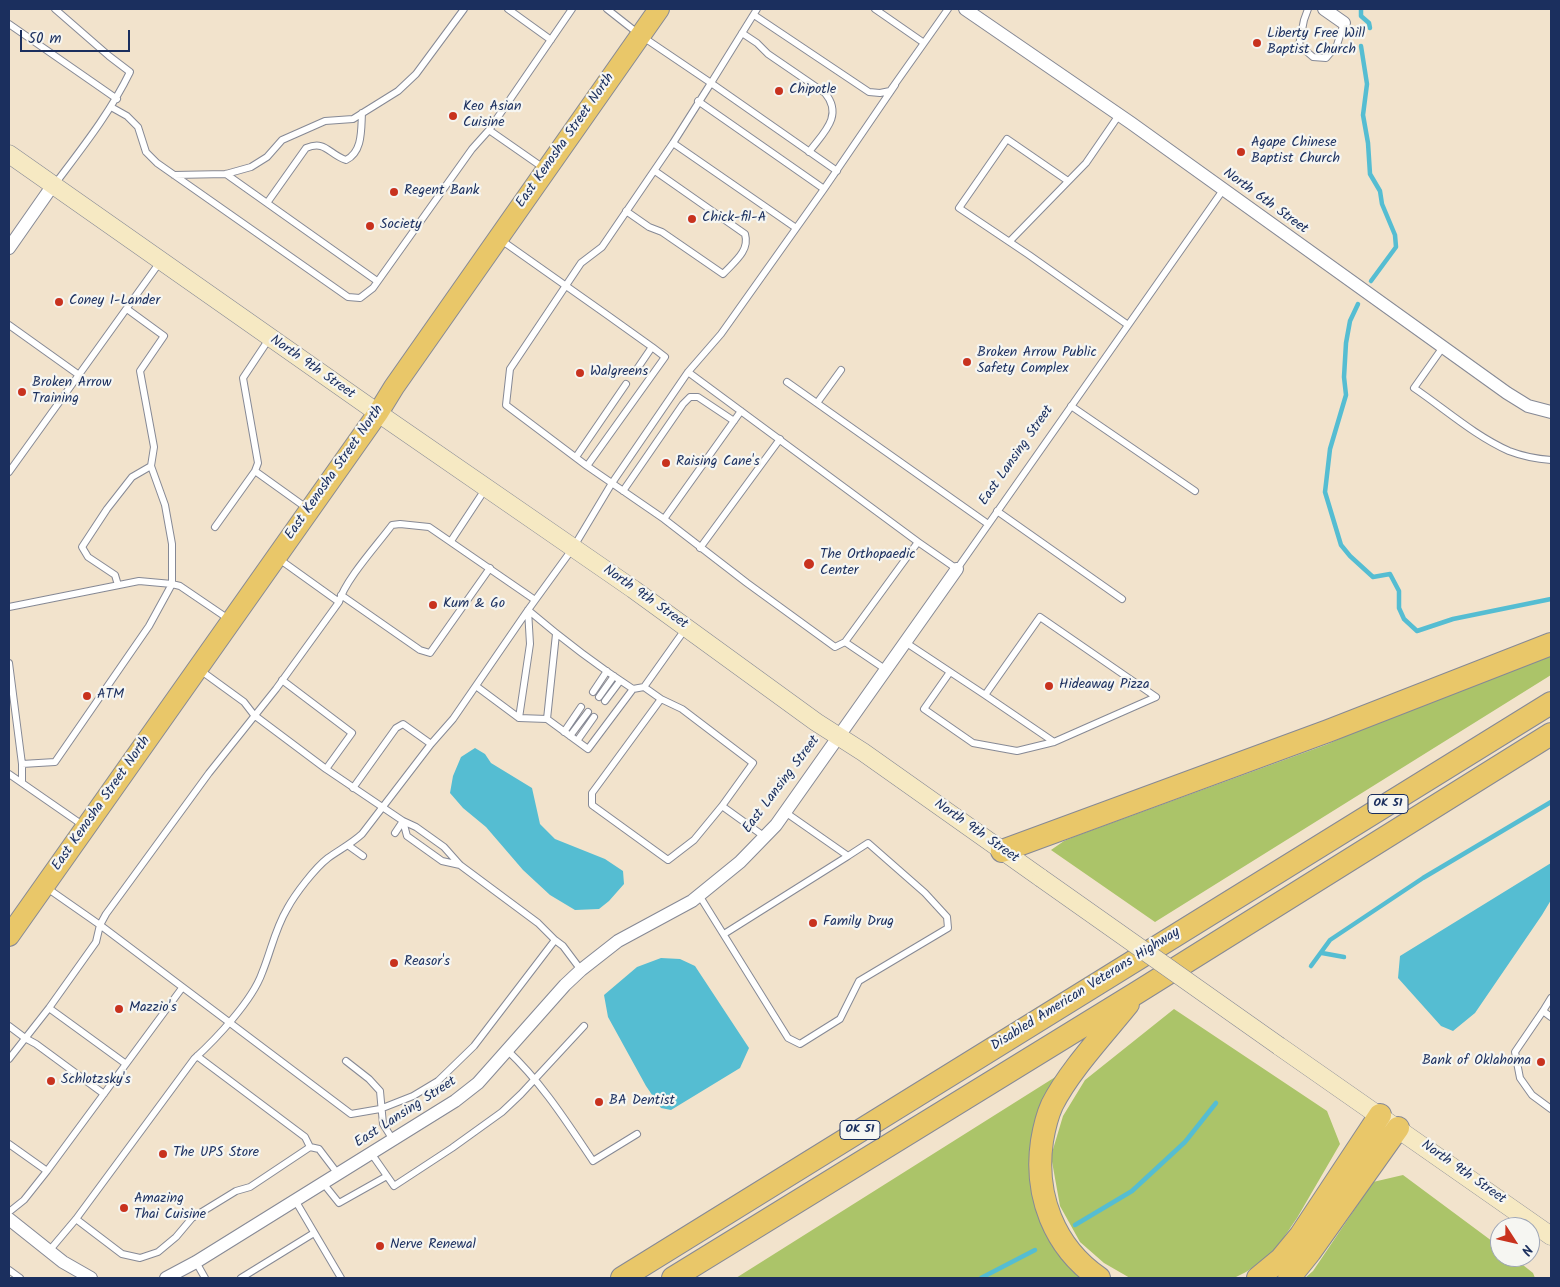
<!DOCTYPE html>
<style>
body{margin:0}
#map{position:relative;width:1560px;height:1287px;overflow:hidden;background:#f2e3cc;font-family:Kalam,sans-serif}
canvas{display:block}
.frame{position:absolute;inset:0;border:10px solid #1b2f5e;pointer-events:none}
.north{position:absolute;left:1490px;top:1217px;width:50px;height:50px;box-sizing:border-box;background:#f6f6f2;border:1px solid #9ea6b7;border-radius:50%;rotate:125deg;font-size:14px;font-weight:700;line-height:20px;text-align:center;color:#1b2f5e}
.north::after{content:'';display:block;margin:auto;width:18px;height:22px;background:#c8321e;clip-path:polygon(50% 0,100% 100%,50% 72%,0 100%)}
.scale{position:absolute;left:20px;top:30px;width:110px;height:22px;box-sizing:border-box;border:2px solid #1b2f5e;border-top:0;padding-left:6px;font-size:15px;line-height:18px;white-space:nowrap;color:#1b2f5e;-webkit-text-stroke:4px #f6f6f2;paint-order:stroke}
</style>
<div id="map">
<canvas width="1560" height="1287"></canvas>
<div class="frame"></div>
<div class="north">N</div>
<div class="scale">50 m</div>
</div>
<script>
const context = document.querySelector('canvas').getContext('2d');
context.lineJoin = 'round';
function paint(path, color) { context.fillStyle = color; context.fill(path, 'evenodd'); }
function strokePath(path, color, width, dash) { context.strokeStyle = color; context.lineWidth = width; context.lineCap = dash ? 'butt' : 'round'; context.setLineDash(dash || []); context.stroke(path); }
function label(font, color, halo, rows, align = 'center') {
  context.font = font + ' Kalam,sans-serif'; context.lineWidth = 4.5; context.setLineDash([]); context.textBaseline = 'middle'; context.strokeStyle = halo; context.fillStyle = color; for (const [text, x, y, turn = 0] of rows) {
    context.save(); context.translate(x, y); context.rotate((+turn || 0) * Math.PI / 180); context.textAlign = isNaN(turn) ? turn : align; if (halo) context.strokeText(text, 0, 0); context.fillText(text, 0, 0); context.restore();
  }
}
const green = new Path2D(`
 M 1551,654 L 1551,675 L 1155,922 L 1051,850 L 1064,841 L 1076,836 L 1328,744 L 1408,708 Z
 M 1174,1009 L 1327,1111 L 1340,1144 L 1297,1218 L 1278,1246 L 1262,1261 L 1246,1272 L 1234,1278 L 1130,1278 L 1104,1263 L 1080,1242 L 1060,1206 L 1051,1156 L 1063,1116 L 1085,1080 Z
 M 1068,1069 L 1033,1161 L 1089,1278 L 736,1278 Z
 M 1403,1175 L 1500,1247 L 1500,1257 L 1513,1257 L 1533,1273 L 1535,1278 L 1305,1278 L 1313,1271 L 1373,1182 Z`);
const water = new Path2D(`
 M 475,748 L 485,754 L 491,763 L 532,788 L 540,824 L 555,839 L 605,859 L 623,871 L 624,884 L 609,901 L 599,909 L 575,910 L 550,895 L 523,870 L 486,827 L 463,808 L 450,793 L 453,776 L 461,757 Z
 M 1551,863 L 1551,900 L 1542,915 L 1475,1013 L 1453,1031 L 1441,1026 L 1398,978 L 1400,956 Z
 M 661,958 L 680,959 L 695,966 L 749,1048 L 740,1068 L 671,1110 L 661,1108 L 646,1086 L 608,1017 L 604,995 L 637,967 Z`);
const stream = new Path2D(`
 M 1361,9 L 1361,16 L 1369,23 L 1370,28
 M 1361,46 L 1367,84 L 1363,115 L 1368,143 L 1370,174 L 1380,191 L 1382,204 L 1395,235 L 1396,247 L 1371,281
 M 1358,304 L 1350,321 L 1346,343 L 1344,377 L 1346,395 L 1330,449 L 1325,492 L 1341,545 L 1350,556 L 1373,577 L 1390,574 L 1399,591 L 1399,608 L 1404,619 L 1417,631 L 1453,619 L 1551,599
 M 1322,953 L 1344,957
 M 1311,966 L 1330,940 L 1423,878 L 1551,802
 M 1075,1225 L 1132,1191 L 1185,1142 L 1216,1103
 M 981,1278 L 1035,1250`);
const lane = new Path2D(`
 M 508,9 L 551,40
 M 757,9 L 711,83 L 837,171
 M 875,9 L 924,43 L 948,9
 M 1308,9 L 1304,20 L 1299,45 L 1313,57 L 1326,58 L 1337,45 L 1344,23
 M 754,15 L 869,92 L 880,93 L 890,91 L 924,43
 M 9,24 L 117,99
 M 742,33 L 757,43 L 768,54 L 825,93 C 844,116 823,133 809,152
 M 698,101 L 824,189
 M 111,107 L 127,116 L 138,127 L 146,152 L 157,163 L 348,297 L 360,298 L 373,288 L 472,149 L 489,130 L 545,169
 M 489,130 L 572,9
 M 673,143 L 796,228
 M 226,174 L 377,281
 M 174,175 L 226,174 L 251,167 L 267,157 L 282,140 L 325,121 L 353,119 L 398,91 L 416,74 L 464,9
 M 1068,181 L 1007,139 L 959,208 L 1029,255 L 1128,325
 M 55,184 C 82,148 110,113 130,72 L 109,56 L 55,9
 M 267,203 L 306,148 C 326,140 328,154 346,160 C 363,152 361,129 362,113
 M 626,211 L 649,227 L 662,232 L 723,274 C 734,262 750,251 745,234 L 655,171
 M 501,240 C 552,276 602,311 652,347 L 665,357 L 587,466 L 506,405 L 510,369 L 581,263 L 602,247 L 673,143 L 711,83 L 640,35 L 607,9
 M 1010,241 L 1086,163 L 1119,115
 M 9,325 L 79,375
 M 1443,347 L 1414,388 C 1445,409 1475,436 1509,451 C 1522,456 1537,459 1551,460
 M 637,369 L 652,347
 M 787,382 L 988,524
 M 817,403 L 841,370
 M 1071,406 L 1195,491
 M 576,457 L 626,384
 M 587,466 L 664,519 L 747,583 L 835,647 L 845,642 L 918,542 L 688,372
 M 255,471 L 308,509
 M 9,472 L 160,262
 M 623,491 L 683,404 L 690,397 L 698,397 L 734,421
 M 997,511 L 1122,599
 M 664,519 L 741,411
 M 215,527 L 255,471 L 258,463 L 243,378 L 269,339
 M 451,541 L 486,488
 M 918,542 L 957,569 L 1223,190
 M 700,548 L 780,439
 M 279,559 L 339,602
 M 118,585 L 115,575 L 88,557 L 82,547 L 107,509 L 132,477 L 151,466
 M 341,595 L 420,650 L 430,653 L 490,568
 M 9,607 L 139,581 L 172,584 L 180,586 L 230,620
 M 528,610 C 561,638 596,665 633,689 L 644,687
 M 845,642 L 885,669
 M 905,642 L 985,695 L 1040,617 L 1156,697 L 1054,742 L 1017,751 L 973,743 L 924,709 L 950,672
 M 9,663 L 22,764 L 22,782
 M 200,670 L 244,702 L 254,715 L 326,769 L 352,733 L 282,680
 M 476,686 L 519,718 L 547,719 L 588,749 L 633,689
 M 593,692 L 607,671
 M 985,695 L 1054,742
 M 599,697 L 614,676
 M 661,699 L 644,687 L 686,628
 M 605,701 L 620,681
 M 519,718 L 530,644 L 528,610
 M 547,719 L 556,634
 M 564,732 L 581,707
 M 570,736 L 588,712
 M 577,741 L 594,717
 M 22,764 L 55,762 L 149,626 L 172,584 L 172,544 L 165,505 L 151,466 L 154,447 L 140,371 L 164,336 L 127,309
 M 326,769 L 403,821 L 416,827 L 444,847 L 460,865 L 538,923 L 555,940
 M 9,774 L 84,826
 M 353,788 L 396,728 L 403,724 L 431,744
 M 722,806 L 753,763 L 682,709 L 661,699 L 592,793 L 592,805 L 668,860 L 694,840 L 722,806 L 765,837
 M 403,821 L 407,836 L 442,861 L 460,865
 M 395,833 L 403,821
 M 349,846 L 363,856
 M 47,888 L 100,925 L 351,1114 L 380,1109 L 413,1096 L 438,1081 L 474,1046 L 555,940 L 563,946 L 581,970
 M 699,895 L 788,1038 L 800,1044 L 840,1019 L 859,981 L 948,928 L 947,917 L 925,893 L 868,843 L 848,856 L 785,812
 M 724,934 L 848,856
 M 1551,998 L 1543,1011 L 1551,1017
 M 49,1008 L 126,1064
 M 1543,1011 L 1515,1052 L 1520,1078 L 1532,1095 L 1551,1109
 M 9,1026 L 25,1038 L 36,1044 L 104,1094
 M 507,1050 C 542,1083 566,1121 593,1161 L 637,1134
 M 197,1056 L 305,1137 L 310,1147
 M 9,1059 L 49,1008 L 96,942 L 100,925 L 106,914 L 209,773 L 276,689 L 339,602 C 345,580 378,544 392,525 L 400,524 L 429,527 L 535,600
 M 346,1061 L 369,1079 L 380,1091 L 383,1124 L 393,1140
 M 9,1144 L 47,1171 L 24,1200 L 9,1212
 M 371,1153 L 394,1186 L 452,1148 L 502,1112 L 521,1094 L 584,1026
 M 47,1171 L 182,988
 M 323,1183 L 339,1203 L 387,1176
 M 295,1200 L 341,1278
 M 76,1219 L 122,1254 L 140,1258 L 158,1252 L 176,1237 L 192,1218 L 236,1191 L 250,1187 L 310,1147 L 319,1149 L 338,1174
 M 49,1251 L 76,1219 L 194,1059 C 216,1039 252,1001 262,973 C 271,951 275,929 287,909 C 295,894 315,868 328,858 C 339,850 351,844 362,834 L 431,744 L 453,719 L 528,610 L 573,548 L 612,483 L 688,372 L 721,334 L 824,189 L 895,85
 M 196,1262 L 205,1278
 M 9,1270 L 20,1278
 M 241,1278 L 314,1233`);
const street = new Path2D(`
 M 965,9 L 1131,123 L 1507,393 L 1528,406 L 1551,412
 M 1324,9 L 1344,23
 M 9,248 L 53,185
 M 9,1219 L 63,1262 L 91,1278
 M 166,1278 L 196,1262 L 455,1101 L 478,1083 L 565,985 L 581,970 L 618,941 L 692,901 L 740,862 L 776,825 L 957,569`);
const secondary = new Path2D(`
 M 9,154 L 378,413 L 633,589 L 816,722 L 863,752 L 1041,878
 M 1279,1046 L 1551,1236`);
const primary = new Path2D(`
 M 9,936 L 378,413 L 394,387 L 659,9`);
const highway = new Path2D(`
 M 1002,851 L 1328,731 L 1551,644
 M 622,1278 L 1551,703
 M 673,1278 L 1138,992 L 1551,734
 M 1099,1278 C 1054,1247 1034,1195 1042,1141 C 1044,1129 1047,1116 1052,1105 C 1069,1071 1104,1034 1128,1004
 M 1258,1278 L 1281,1259 L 1300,1236 L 1380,1115
 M 1289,1278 L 1310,1252 L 1398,1128`);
const secondaryBridge = new Path2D(`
 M 1041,878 L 1279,1046`);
const markers = [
 [1257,43,5,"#c8321e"],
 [779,91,5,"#c8321e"],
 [453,116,5,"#c8321e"],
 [1241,152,5,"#c8321e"],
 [394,192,5,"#c8321e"],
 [692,219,5,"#c8321e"],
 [370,226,5,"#c8321e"],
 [59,302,5,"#c8321e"],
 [967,362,5,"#c8321e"],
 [580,373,5,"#c8321e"],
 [22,392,5,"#c8321e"],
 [666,463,5,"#c8321e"],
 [809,564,6,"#c8321e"],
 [433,605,5,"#c8321e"],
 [1049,686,5,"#c8321e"],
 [87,696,5,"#c8321e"],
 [813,923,5,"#c8321e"],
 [394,963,5,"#c8321e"],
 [119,1009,5,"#c8321e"],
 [1541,1062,5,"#c8321e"],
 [51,1081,5,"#c8321e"],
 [599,1102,5,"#c8321e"],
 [163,1154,5,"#c8321e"],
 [124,1208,5,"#c8321e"],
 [380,1246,5,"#c8321e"]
];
const shields = [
 [1388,804,40],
 [860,1130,40]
];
const shieldNames = [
 ["OK 51",1388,804],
 ["OK 51",860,1130]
];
const poiNames = [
 ["Liberty Free Will",1267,35],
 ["Baptist Church",1267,51],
 ["Chipotle",789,91],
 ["Keo Asian",463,108],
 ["Cuisine",463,124],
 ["Agape Chinese",1251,144],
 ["Baptist Church",1251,160],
 ["Regent Bank",404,192],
 ["Chick-fil-A",702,219],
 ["Society",380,226],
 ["Coney I-Lander",69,302],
 ["Broken Arrow Public",977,354],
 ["Safety Complex",977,370],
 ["Walgreens",590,373],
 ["Broken Arrow",32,384],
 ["Training",32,400],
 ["Raising Cane's",676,463],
 ["The Orthopaedic",820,556],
 ["Center",820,572],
 ["Kum & Go",443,605],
 ["Hideaway Pizza",1059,686],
 ["ATM",97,696],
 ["Family Drug",823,923],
 ["Reasor's",404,963],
 ["Mazzio's",129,1009],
 ["Bank of Oklahoma",1531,1062,"right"],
 ["Schlotzsky's",61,1081],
 ["BA Dentist",609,1102],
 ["The UPS Store",173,1154],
 ["Amazing",134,1200],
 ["Thai Cuisine",134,1216],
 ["Nerve Renewal",390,1246]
];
const streetNames = [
 ["East Kenosha Street North",566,141,-55],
 ["North 6th Street",1265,202,36],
 ["North 9th Street",312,368,35],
 ["East Lansing Street",1017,456,-55],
 ["East Kenosha Street North",335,473,-55],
 ["North 9th Street",645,598,35],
 ["East Lansing Street",782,785,-53],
 ["East Kenosha Street North",102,804,-55],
 ["North 9th Street",976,832,35],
 ["Disabled American Veterans Highway",1086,990,-32],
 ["East Lansing Street",406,1113,-33],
 ["North 9th Street",1463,1173,35]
];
paint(green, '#abc469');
paint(water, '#55bdd2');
strokePath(stream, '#55bdd2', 4.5);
strokePath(lane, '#868995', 8);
strokePath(street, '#868995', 14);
strokePath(secondary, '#868995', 19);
strokePath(primary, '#868995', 22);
strokePath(highway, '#868995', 24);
strokePath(lane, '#fff', 6);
strokePath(street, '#fff', 12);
strokePath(secondary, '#f6e9c3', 18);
strokePath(primary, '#e9c769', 20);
strokePath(highway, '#e9c769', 22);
strokePath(secondaryBridge, '#868995', 19, []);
strokePath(secondaryBridge, '#f6e9c3', 18);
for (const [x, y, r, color] of markers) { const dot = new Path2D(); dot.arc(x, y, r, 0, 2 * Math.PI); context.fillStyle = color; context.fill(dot); strokePath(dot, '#f6f6f2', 2); }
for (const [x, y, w] of shields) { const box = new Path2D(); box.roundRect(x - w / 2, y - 9.5, w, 19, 4); context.fillStyle = '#f6f6f2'; context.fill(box); strokePath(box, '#1b2f5e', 1); }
label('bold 12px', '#1b2f5e', null, shieldNames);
label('14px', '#1b2f5e', '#f6f6f2', poiNames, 'left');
label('14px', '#1b2f5e', '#f6f6f2', streetNames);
</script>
